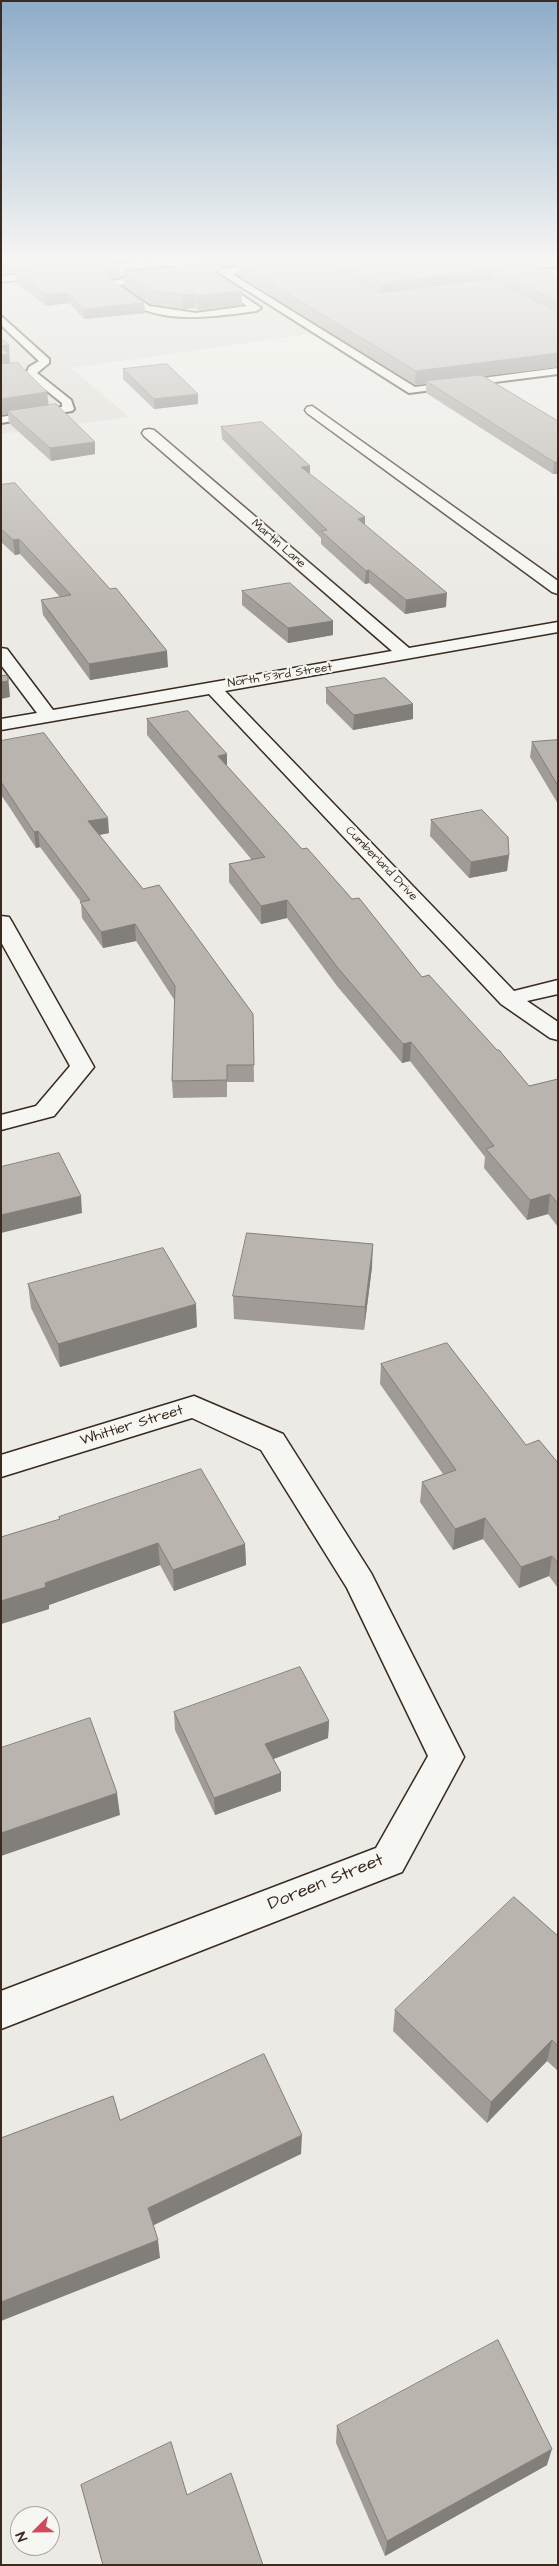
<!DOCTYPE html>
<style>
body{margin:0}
#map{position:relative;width:559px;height:2566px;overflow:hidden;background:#ebeae5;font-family:"Architects Daughter",sans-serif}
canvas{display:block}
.frame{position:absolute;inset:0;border:2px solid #3b2a1e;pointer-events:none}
.north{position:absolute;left:10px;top:2506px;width:50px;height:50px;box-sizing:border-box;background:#f6f6f2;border:1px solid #aba49d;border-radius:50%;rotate:247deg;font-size:14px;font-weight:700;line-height:20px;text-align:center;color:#3b2a1e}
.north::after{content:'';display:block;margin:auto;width:18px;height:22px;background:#d1495b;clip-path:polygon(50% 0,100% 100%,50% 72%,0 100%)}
</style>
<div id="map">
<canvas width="559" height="2566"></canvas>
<div class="frame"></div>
<div class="north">N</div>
</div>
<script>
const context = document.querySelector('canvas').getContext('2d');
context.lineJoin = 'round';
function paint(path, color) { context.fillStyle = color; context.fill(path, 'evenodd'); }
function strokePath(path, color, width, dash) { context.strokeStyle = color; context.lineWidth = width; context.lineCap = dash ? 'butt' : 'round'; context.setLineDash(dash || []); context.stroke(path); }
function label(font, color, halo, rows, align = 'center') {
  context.font = font + ' "Architects Daughter",sans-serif'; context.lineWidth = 4.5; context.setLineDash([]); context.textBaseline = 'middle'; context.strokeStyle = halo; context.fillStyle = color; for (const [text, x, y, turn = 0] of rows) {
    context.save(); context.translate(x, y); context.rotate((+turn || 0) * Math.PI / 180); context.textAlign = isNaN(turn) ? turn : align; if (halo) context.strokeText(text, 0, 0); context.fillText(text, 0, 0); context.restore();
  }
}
const built = new Path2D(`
 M 263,257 L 558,257 L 558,274 L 496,282 L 558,314 L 558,373 L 416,392 L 324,332 L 71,368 L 129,417 L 1,434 L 1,284 Z`);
const service = new Path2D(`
 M 193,257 L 201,259 L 199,268 L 194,271 L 158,263 L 163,260 L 190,265 Z
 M 412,257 L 423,257 L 441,267 L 436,273 L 413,275 L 413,271 L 431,268 Z
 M 558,260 L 558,266 L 500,272 L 495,269 L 500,266 Z
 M 268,264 L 273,267 L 271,269 L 232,274 L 415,387 L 558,368 L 558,374 L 409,393 L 218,272 L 223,269 Z
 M 115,265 L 138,278 L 138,282 L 119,285 L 149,306 L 196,313 L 247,306 L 231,295 L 231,291 L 234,290 L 261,308 L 256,311 C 203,318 145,328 105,283 L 126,278 L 112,270 L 110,268 Z
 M 1,316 L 49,359 L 49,363 L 37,373 L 71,400 L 74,409 L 72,411 L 1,423 L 1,417 L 62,407 L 62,403 L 26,374 L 29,367 L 39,361 L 1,325 Z`);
const minor = new Path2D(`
 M 129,257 L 139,257 L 143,265 L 142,267 L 134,267 Z
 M 312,406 L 558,581 L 558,594 L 552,592 L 307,413 L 305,410 L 307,407 Z
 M 149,429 L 154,430 L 409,648 L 558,622 L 558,632 L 225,691 L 514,991 L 558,980 L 558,994 L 527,1001 L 558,1022 L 558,1040 L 550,1038 L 501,1004 L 209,694 L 1,730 L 1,719 L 37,713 L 1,665 L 1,648 L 7,649 L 53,710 L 392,651 L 144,436 L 142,433 L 144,430 Z
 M 1,916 L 9,917 L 12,922 L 94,1067 L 54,1116 L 1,1130 L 1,1115 L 36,1106 L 70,1066 L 1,942 Z
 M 194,1396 L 283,1434 L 371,1573 L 464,1757 L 402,1872 L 1,2029 L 1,1991 L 376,1848 L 428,1756 L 347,1588 L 261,1450 L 192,1418 L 1,1477 L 1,1455 Z`);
const primary = new Path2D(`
 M 194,257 L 227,257 L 222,260 L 1,282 L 1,276 Z`);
const wall = new Path2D(`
 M 1,257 L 129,262 L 113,263 L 121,277 L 111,280 L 144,303 L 145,313 L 84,319 L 69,303 L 46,306 L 16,282 L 15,273 L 5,274 L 1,270 Z
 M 198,257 L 347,257 L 351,259 L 351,257 L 424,257 L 424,263 L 436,261 L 431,259 L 432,257 L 503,257 L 502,262 L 558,278 L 558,367 L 484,376 L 558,421 L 558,474 L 553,474 L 426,393 L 426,384 L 415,385 L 238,275 L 237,265 L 223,267 L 218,271 L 214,269 L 214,273 L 242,305 L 198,310 L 195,308 L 183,309 L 150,304 L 124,286 L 123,273 L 199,265 L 198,264 Z
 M 1,338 L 10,360 L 10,364 L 48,405 L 95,442 L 95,454 L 51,461 L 9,423 L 8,414 L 1,415 Z
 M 123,369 L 198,404 L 154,409 L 123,379 Z
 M 221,427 L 310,474 L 365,525 L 446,607 L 405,614 L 369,583 L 365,584 L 321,544 L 321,538 L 222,439 Z
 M 1,485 L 168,667 L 90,680 L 43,615 L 41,600 L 60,597 L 20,554 L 15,555 L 1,542 Z
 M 242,591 L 333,621 L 333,635 L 288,643 L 242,605 Z
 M 326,688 L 413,704 L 413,719 L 353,730 L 326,703 Z
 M 147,719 L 227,767 L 302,849 L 352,899 L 422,977 L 529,1086 L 558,1079 L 558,1227 L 548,1214 L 527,1220 L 484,1168 L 485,1157 L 410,1061 L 402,1063 L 337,986 L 287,918 L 261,924 L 229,882 L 229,864 L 252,860 L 147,735 Z
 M 558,740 L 558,804 L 530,757 L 532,742 Z
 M 1,741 L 109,833 L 99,835 L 143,889 L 253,1014 L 254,1082 L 227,1082 L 227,1097 L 173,1098 L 172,1081 L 175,1001 L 136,941 L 103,948 L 82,918 L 81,902 L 40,847 L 36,848 L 8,805 L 1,795 Z
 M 431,820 L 509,855 L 507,871 L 469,878 L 430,836 Z
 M 372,1267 L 364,1330 L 234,1319 L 233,1296 Z
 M 28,1284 L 197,1327 L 60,1367 L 31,1308 Z
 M 381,1364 L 526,1445 L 558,1463 L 558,1588 L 549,1576 L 519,1588 L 483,1539 L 453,1550 L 420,1502 L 422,1482 L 443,1474 L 380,1384 Z
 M 59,1517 L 245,1544 L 246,1565 L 174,1591 L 160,1565 L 49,1605 L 49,1609 L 1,1624 L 60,1520 Z
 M 174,1712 L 329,1721 L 328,1738 L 273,1759 L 281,1773 L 281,1791 L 215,1815 L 175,1730 Z
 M 558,1936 L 558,2071 L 547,2061 L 487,2123 L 393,2031 L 395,2010 Z
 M 337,2426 L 547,2465 L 385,2556 L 336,2443 Z
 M 81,2485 L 187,2495 L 263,2565 L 103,2565 Z`);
const shadedWall = new Path2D(`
 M 52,257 L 129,257 L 129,262 L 5,274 L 4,261 Z
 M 143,257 L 179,257 L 143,260 Z
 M 220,257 L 299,257 L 237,263 L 237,265 L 223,267 L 218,271 L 218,258 Z
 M 417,257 L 424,257 L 424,266 L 377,272 L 378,262 Z
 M 485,257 L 503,257 L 502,263 L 484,265 Z
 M 120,267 L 121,277 L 105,281 L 103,274 L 104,271 Z
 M 214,267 L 214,280 L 211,269 Z
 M 493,270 L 492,282 L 381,296 L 382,283 Z
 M 242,291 L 242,305 L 198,310 L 197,296 Z
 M 68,293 L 69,303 L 46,306 L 45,295 Z
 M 195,294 L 195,308 L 183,309 L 183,295 Z
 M 144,303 L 145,313 L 84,319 L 83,309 Z
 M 9,345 L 10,369 L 1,370 L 1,346 Z
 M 558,353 L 558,367 L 429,383 L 426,381 L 426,384 L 415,385 L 416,371 Z
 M 47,392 L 49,407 L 8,411 L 8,414 L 1,415 L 1,399 Z
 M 198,394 L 198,404 L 154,409 L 154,399 Z
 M 95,442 L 95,454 L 51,461 L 50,448 Z
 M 554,462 L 558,462 L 558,474 L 553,474 Z
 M 310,466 L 310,478 L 301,467 Z
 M 365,517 L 365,530 L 358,519 Z
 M 19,539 L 20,554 L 15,555 L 13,540 Z
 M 369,570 L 369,583 L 365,584 L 366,571 Z
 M 447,593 L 446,607 L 405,614 L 406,600 Z
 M 333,621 L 333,635 L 288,643 L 288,628 Z
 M 167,651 L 168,667 L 90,680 L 89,664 Z
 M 8,676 L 10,697 L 1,699 L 1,682 Z
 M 413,704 L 413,719 L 353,730 L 354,715 Z
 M 227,754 L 227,771 L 218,756 Z
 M 108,818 L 109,833 L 89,837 L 88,821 Z
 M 38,831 L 40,847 L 36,848 L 34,832 Z
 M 509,855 L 507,871 L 469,878 L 471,862 Z
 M 287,900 L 287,918 L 261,924 L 261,906 Z
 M 135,924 L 136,941 L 103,948 L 101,932 Z
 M 411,1042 L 410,1061 L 402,1063 L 403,1044 Z
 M 550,1194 L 548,1214 L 527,1220 L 530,1200 Z
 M 81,1196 L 82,1213 L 1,1233 L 1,1215 Z
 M 373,1244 L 372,1267 L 364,1330 L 365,1307 Z
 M 196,1304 L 197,1327 L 60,1367 L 58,1344 Z
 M 485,1518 L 483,1539 L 453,1550 L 455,1529 Z
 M 158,1543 L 160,1565 L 49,1605 L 49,1609 L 1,1624 L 1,1601 L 45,1583 Z
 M 245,1544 L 246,1565 L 174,1591 L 173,1570 Z
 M 552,1556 L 549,1576 L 519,1588 L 521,1567 Z
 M 329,1721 L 328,1738 L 266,1762 L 265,1744 Z
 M 281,1773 L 281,1791 L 215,1815 L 214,1798 Z
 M 117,1793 L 120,1815 L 1,1856 L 1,1833 Z
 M 552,2040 L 547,2061 L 487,2123 L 491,2102 Z
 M 302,2135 L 301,2154 L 150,2227 L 148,2208 Z
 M 158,2240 L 160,2258 L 1,2321 L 1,2302 Z
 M 552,2449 L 547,2465 L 385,2556 L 387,2541 Z`);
const building = new Path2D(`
 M 1,257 L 52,257 L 4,261 L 1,259 Z
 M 290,257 L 312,257 L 380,293 L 491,279 L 558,312 L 558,353 L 416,371 L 237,263 Z
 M 331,257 L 347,257 L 362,265 L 377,269 L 438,261 L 442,257 L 461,257 L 469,260 L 499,262 L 522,260 L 558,278 L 558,302 L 493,270 L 382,283 Z
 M 366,257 L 417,257 L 378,262 Z
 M 112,263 L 120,267 L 104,271 L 103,274 L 144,303 L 83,309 L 68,293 L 45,295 L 15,272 Z
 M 208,264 L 214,267 L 211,269 L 213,273 L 242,291 L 197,296 L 195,294 L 183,295 L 149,290 L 123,273 Z
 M 1,338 L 9,345 L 1,346 Z
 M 1,347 L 9,354 L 1,355 Z
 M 18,363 L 47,392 L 1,399 L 1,364 Z
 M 167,364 L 198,394 L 154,399 L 123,369 Z
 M 481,375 L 558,421 L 558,462 L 554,462 L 426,381 Z
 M 56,404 L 95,442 L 50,448 L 8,411 Z
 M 262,422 L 310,466 L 301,467 L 365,517 L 358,519 L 447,593 L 406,600 L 369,570 L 366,571 L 321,531 L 327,530 L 221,427 Z
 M 15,483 L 110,589 L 116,588 L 167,651 L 89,664 L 41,600 L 71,595 L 19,539 L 13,540 L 1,529 L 1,485 Z
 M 290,583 L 333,621 L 288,628 L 242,591 Z
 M 1,675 L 8,676 L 8,681 L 1,682 Z
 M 385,678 L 413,704 L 354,715 L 326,688 Z
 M 188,711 L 227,754 L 218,756 L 302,849 L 307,848 L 352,899 L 359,898 L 422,977 L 429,975 L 497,1050 L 499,1050 L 529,1086 L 558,1079 L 558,1204 L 550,1194 L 530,1200 L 486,1149 L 494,1146 L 411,1042 L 403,1044 L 337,967 L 287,900 L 261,906 L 229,864 L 265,857 L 147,719 Z
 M 44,733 L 108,818 L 88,821 L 143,889 L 159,885 L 253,1014 L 254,1065 L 227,1065 L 227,1080 L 172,1081 L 175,986 L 135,924 L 101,932 L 80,902 L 90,900 L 38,831 L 34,832 L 1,782 L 1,741 Z
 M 558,740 L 558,786 L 532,742 Z
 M 482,810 L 508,837 L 509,855 L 471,862 L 431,820 Z
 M 59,1153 L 81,1196 L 1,1215 L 1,1167 Z
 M 247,1233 L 373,1244 L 365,1307 L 233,1296 Z
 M 163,1248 L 196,1304 L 58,1344 L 28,1284 Z
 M 447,1343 L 526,1445 L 539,1440 L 558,1463 L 558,1563 L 552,1556 L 521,1567 L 485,1518 L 455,1529 L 422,1482 L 456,1470 L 381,1364 Z
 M 201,1469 L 245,1544 L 173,1570 L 158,1543 L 45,1583 L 46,1587 L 1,1601 L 1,1537 L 60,1519 L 59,1517 Z
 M 300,1667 L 329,1721 L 265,1744 L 281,1773 L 214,1798 L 174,1712 Z
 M 90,1718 L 117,1793 L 1,1833 L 1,1748 Z
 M 514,1897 L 558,1936 L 558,2046 L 552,2040 L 491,2102 L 395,2010 Z
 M 264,2054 L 302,2135 L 148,2208 L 158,2240 L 1,2302 L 1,2138 L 113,2096 L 120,2120 Z
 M 498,2340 L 552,2449 L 387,2541 L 337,2426 Z
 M 171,2442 L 187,2495 L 231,2473 L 263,2565 L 103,2565 L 81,2485 Z`);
const farStreetnames = [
 ["Martin Lane",278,544,41],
 ["North 53rd Street",280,676,-9],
 ["Cumberland Drive",381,864,46]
];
const streetNames = [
 ["Whittier Street",132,1426,-17]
];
const nearStreetnames = [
 ["Doreen Street",326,1883,-22]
];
paint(built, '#dcdad4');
strokePath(service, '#3b2a1e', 4);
strokePath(minor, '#3b2a1e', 3);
strokePath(primary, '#3b2a1e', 3);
paint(service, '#f6f6f2');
paint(minor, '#f6f6f2');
paint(primary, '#f6f6f2');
paint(wall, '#a09b96');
paint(shadedWall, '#827e7a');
paint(building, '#bab4ae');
strokePath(building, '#827e7a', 1);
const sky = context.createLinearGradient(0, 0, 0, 616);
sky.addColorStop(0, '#8eacc8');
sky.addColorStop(0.42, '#f6f6f3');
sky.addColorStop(1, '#f6f6f300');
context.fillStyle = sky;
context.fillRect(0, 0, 559, 616);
label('12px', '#3b2a1e', '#f6f6f2', farStreetnames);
label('15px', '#3b2a1e', '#f6f6f2', streetNames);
label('18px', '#3b2a1e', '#f6f6f2', nearStreetnames);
</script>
